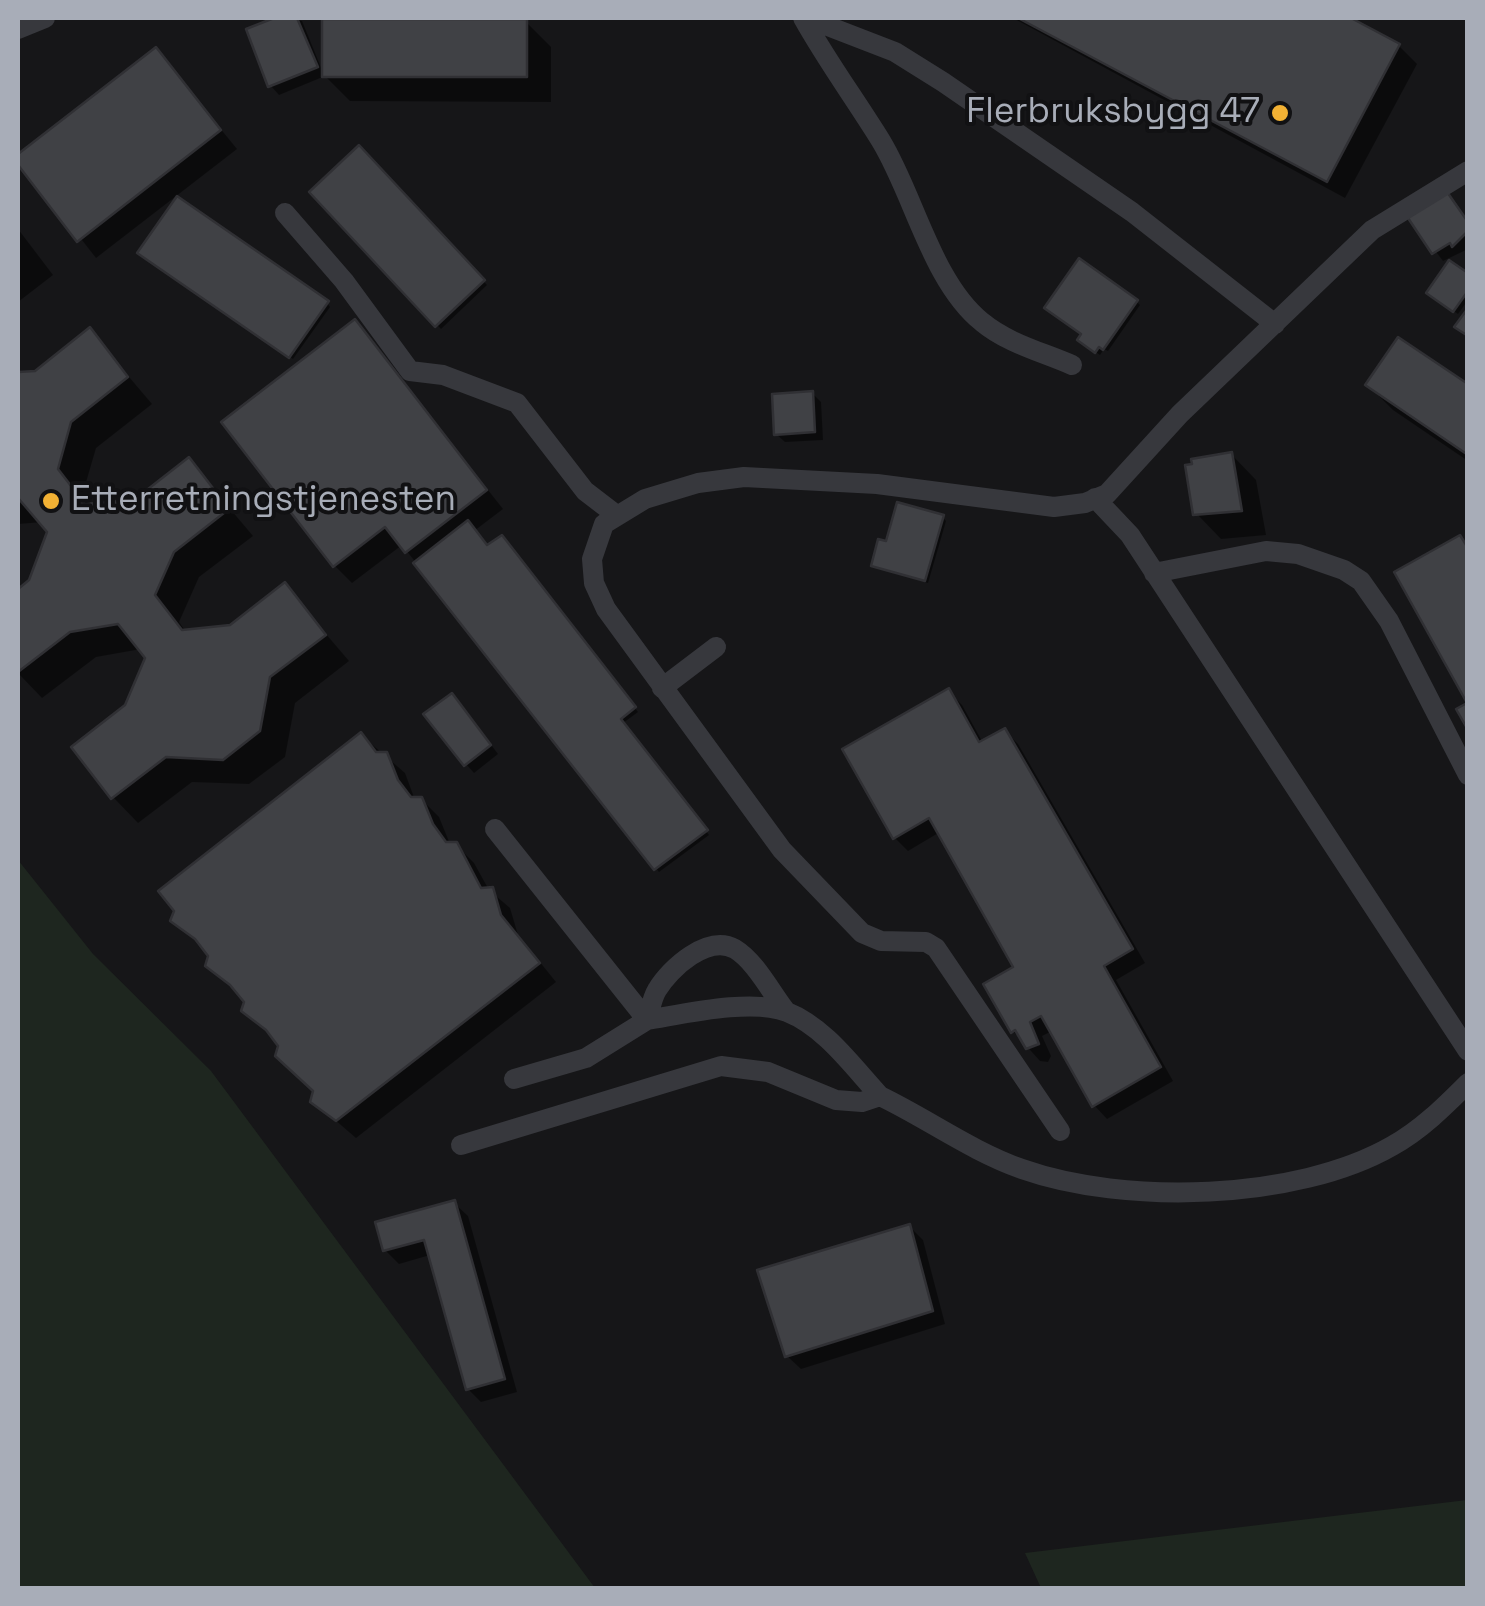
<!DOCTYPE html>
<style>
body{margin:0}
#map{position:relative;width:1485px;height:1606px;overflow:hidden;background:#161618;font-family:"Space Grotesk",sans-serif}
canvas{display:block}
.frame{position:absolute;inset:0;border:20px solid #a8adb8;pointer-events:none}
</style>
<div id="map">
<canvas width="1485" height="1606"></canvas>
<div class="frame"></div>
</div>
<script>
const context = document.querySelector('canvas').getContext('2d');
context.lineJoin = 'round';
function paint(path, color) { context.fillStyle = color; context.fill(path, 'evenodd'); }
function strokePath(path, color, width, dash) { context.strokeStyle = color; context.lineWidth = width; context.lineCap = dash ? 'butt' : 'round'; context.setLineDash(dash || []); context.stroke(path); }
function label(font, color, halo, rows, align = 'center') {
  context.font = font + ' "Space Grotesk",sans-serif'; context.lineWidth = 8; context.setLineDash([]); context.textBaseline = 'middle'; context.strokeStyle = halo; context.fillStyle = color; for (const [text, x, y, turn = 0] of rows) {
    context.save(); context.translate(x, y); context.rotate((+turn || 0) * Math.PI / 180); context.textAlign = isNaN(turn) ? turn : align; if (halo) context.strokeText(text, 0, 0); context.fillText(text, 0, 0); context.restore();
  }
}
const green = new Path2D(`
 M 18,860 L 93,954 L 211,1071 L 595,1588 L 18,1588 Z
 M 1467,1500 L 1467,1588 L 1041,1588 L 1025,1553 Z`);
const shadow = new Path2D(`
 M 280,18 L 302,21 L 324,75 L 526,22 L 551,47 L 551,102 L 350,101 L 325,76 L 279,95 L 271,86 L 249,30 Z
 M 1013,18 L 1346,18 L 1399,46 L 1417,64 L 1345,198 Z
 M 156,50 L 237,149 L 96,258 L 18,158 Z
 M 359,149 L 487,285 L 441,329 L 313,192 Z
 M 1409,216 L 1468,222 L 1468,249 L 1443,261 Z
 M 18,229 L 53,275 L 18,302 Z
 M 144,256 L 327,303 L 330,307 L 293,359 Z
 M 1468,276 L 1468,300 L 1458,314 L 1433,296 Z
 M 1137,302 L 1140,305 L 1108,351 L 1104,349 L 1100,355 L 1084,344 L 1084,335 Z
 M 355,322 L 503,509 L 474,531 L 488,548 L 505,541 L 638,712 L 623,723 L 709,835 L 659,872 L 402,545 L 352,583 L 334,565 Z
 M 90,331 L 152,404 L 96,448 L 82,496 L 89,506 L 135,502 L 189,460 L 253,536 L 199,577 L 179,622 L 186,632 L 231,627 L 285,586 L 349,661 L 295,703 L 285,757 L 249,784 L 192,782 L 138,823 L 113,797 L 128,706 L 148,658 L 141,649 L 96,657 L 42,698 L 18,673 L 18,592 L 32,581 L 50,532 L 43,522 L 18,524 L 18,374 L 36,373 Z
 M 1368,385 L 1468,387 L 1468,461 L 1393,410 Z
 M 812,393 L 821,402 L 823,440 L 785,442 L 776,434 Z
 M 1231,454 L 1256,480 L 1266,535 L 1221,539 L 1196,513 Z
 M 942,517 L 946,521 L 928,583 L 873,565 L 887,544 Z
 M 948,691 L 962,705 L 983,743 L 1005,731 L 1018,744 L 1145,963 L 1116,980 L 1173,1081 L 1107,1119 L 1094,1105 L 1052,1031 L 1042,1036 L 1051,1056 L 1048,1062 L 1040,1061 L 1013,1031 L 1016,968 L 940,832 L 908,851 L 894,837 Z
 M 461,705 L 498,754 L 474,773 L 466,764 Z
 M 361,735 L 405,773 L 415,800 L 421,799 L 439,817 L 450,844 L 456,845 L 474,863 L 489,890 L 510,908 L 518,935 L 556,982 L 356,1138 L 313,1101 L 316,1091 L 275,1039 L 244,1010 L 247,1002 L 208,966 L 211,956 L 206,949 L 173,920 Z
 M 454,1203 L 468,1216 L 517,1392 L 481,1402 L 468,1389 L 430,1255 L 399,1264 L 385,1250 Z
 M 910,1227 L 923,1240 L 945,1324 L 801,1369 L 787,1356 Z`);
const building = new Path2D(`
 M 274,18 L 297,18 L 318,67 L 268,87 L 246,29 Z
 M 1018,18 L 1351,18 L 1400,44 L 1327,182 Z
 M 322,19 L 527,19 L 527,77 L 322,77 Z
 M 156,47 L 221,130 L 77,242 L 18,165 L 18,154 Z
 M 359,145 L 485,280 L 435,327 L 309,192 Z
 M 1445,189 L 1468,222 L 1468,231 L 1452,247 L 1450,243 L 1432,254 L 1406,215 Z
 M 177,196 L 329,301 L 289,358 L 137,253 Z
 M 1079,258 L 1138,300 L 1103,350 L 1099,347 L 1095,353 L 1077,340 L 1081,334 L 1044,308 Z
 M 1449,260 L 1468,273 L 1468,291 L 1453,312 L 1426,293 Z
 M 1468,308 L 1468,336 L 1454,327 Z
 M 355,319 L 487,490 L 405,553 L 385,527 L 333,567 L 221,422 Z
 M 90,327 L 128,377 L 71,422 L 58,469 L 85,504 L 134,500 L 189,457 L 229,509 L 174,552 L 155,595 L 182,630 L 230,625 L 285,582 L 326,635 L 270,677 L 260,731 L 223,760 L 166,757 L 111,799 L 71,747 L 125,705 L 145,658 L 118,624 L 70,632 L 18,672 L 18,589 L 29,580 L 47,532 L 18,498 L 18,372 L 35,371 Z
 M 1398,337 L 1468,384 L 1468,455 L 1365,385 Z
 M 813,391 L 815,432 L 774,435 L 772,394 Z
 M 1232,452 L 1242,511 L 1193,515 L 1185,465 L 1192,464 L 1191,459 Z
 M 897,502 L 944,515 L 925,581 L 871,566 L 878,539 L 886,541 Z
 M 468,520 L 487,545 L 502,535 L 636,707 L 621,719 L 708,830 L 654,870 L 413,563 Z
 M 1460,535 L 1468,548 L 1468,730 L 1456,709 L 1467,703 L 1394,572 Z
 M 949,688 L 979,742 L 1005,728 L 1133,949 L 1104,966 L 1161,1067 L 1092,1107 L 1041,1016 L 1030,1022 L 1039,1044 L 1026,1049 L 1015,1030 L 1011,1033 L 983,984 L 1013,967 L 929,818 L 893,839 L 842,749 Z
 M 452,693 L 491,745 L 464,766 L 423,714 Z
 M 361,732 L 376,752 L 387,752 L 398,780 L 411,797 L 422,797 L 433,824 L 446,842 L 457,842 L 481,888 L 493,887 L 501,915 L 540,963 L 336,1121 L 310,1102 L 313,1091 L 275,1056 L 278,1046 L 266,1030 L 241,1011 L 244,1002 L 230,985 L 205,966 L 208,956 L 195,939 L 170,921 L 174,911 L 158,891 Z
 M 455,1200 L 505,1379 L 466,1390 L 424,1240 L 383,1251 L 375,1222 Z
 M 910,1224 L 933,1311 L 785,1357 L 757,1270 Z`);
const lane = new Path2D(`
 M 803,18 C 827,61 855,99 881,141 C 914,195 932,282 982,322 C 1007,343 1042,352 1072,365
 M 807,18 L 895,52 L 943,82 L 1132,212 L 1275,324
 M 18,29 L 45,18
 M 285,213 L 344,281 L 410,371 L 443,375 L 517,403 L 585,491 L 615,514
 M 1095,498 L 1130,535 L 1468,1051
 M 1154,573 L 1266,551 L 1298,554 L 1344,570 L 1361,581 L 1389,621 L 1468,775
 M 662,688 L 716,647
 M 495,829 L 647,1020 C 684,1014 752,998 787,1012 C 825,1027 853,1067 880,1096
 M 514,1079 L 586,1058 L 647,1020 C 650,1011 652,998 657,990 C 670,968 708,934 735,949 C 755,961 771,992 785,1010
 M 1060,1131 L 936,948 L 926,942 L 881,941 L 862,933 L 782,850 L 606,609 L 594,583 L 592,559 L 604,524 L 645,499 L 698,483 L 744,477 L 877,484 L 1054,507 L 1085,503 L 1107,494 L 1180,414 L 1372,230 L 1468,171
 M 461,1145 L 721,1066 L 768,1072 L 836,1100 L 862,1102 L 880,1096 C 928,1119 971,1151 1022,1169 C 1124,1205 1296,1201 1392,1146 C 1421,1130 1445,1106 1468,1083`);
const markers = [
 [1280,113,10,"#f2b134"],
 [51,501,10,"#f2b134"]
];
const poiNames = [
 ["Flerbruksbygg 47",1260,113],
 ["Etterretningstjenesten",71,501,"left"]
];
paint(green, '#1e261f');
paint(shadow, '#0007');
paint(building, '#404145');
strokePath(building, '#303034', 2.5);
strokePath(lane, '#37383d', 20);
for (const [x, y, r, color] of markers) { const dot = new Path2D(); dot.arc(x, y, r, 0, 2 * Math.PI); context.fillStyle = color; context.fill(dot); strokePath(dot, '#111113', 4); }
label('35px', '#a8adb8', '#111113', poiNames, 'right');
</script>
